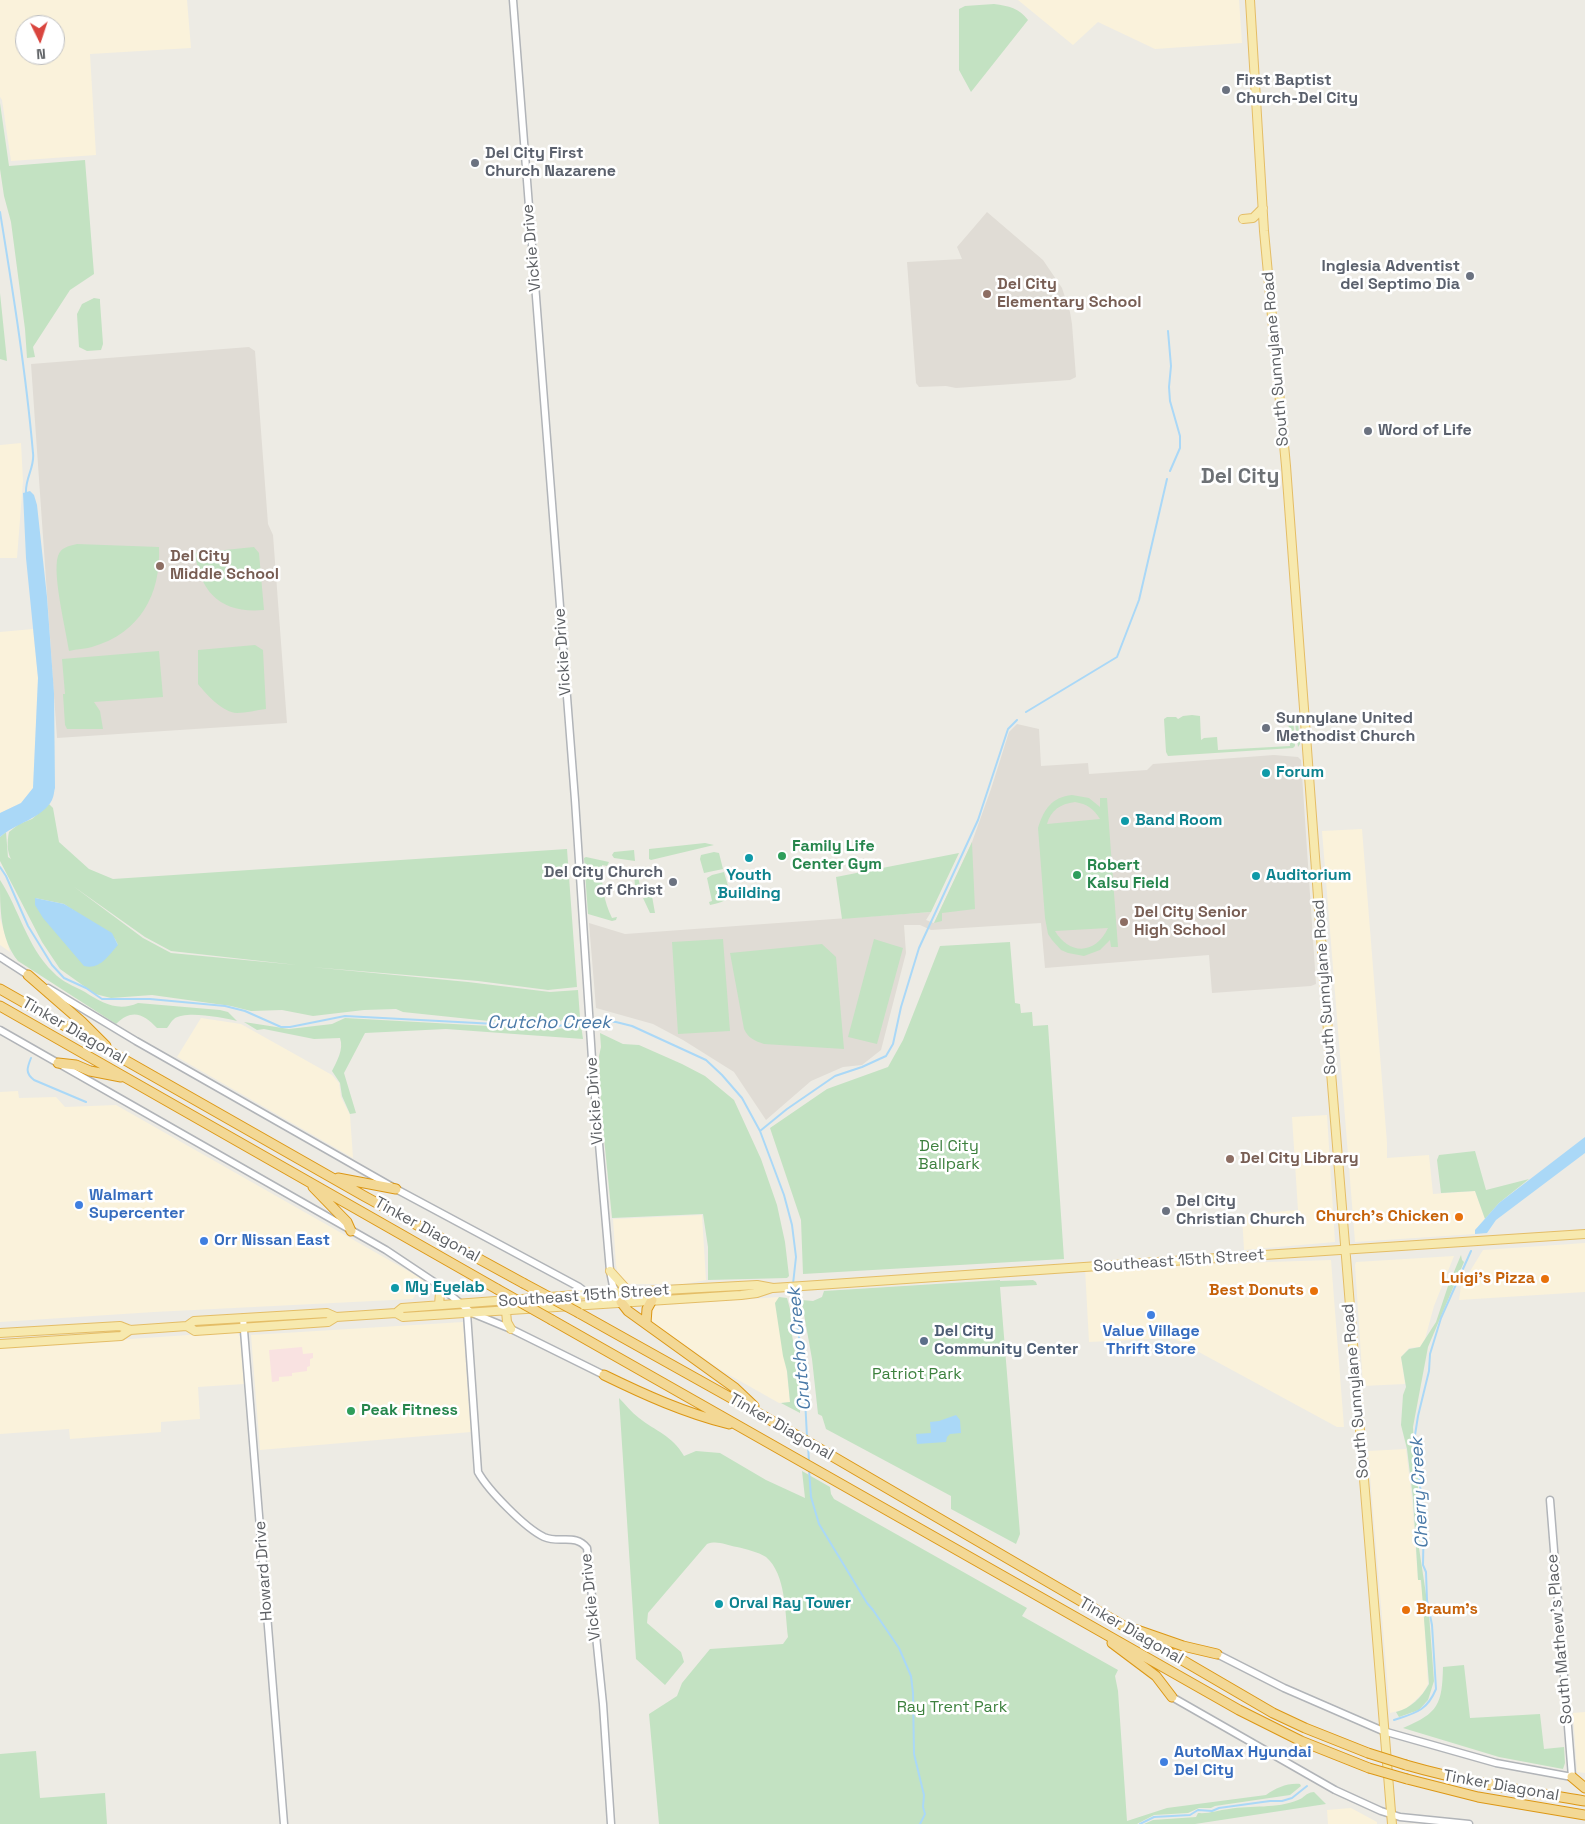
<!DOCTYPE html>
<style>
body{margin:0}
#map{position:relative;width:1585px;height:1824px;overflow:hidden;background:#edebe4;font-family:"Space Grotesk",sans-serif}
canvas{display:block}
.north{position:absolute;left:15px;top:15px;width:50px;height:50px;box-sizing:border-box;background:#fff;border:1px solid #bebfc1;border-radius:50%;rotate:176deg;font-size:14px;font-weight:700;line-height:20px;text-align:center;color:#5c5f63}
.north::after{content:'';display:block;margin:auto;width:18px;height:22px;background:#d9453e;clip-path:polygon(50% 0,100% 100%,50% 72%,0 100%)}
</style>
<div id="map">
<canvas width="1585" height="1824"></canvas>
<div class="north">N</div>
</div>
<script>
const context = document.querySelector('canvas').getContext('2d');
context.lineJoin = 'round';
function paint(path, color) { context.fillStyle = color; context.fill(path, 'evenodd'); }
function strokePath(path, color, width, dash) { context.strokeStyle = color; context.lineWidth = width; context.lineCap = dash ? 'butt' : 'round'; context.setLineDash(dash || []); context.stroke(path); }
function label(font, color, halo, rows, align = 'center') {
  context.font = font + ' "Space Grotesk",sans-serif'; context.lineWidth = 5; context.setLineDash([]); context.textBaseline = 'middle'; context.strokeStyle = halo; context.fillStyle = color; for (const [text, x, y, turn = 0] of rows) {
    context.save(); context.translate(x, y); context.rotate((+turn || 0) * Math.PI / 180); context.textAlign = isNaN(turn) ? turn : align; if (halo) context.strokeText(text, 0, 0); context.fillText(text, 0, 0); context.restore();
  }
}
const commercial = new Path2D(`
 M 0,0 L 187,0 L 191,48 L 90,54 L 96,155 L 11,161 L 2,100 L 0,97 ZM 25,25 L 55,25 L 55,55 L 25,55 Z
 M 1018,0 L 1239,0 L 1242,43 L 1155,49 L 1098,22 L 1073,45 Z
 M 21,443 L 23,481 L 17,558 L 0,558 L 0,445 Z
 M 33,629 L 38,678 L 33,788 L 21,803 L 0,813 L 0,632 Z
 M 1362,829 L 1387,1143 L 1387,1158 L 1429,1155 L 1433,1194 L 1475,1191 L 1485,1219 L 1475,1230 L 1475,1234 L 1355,1242 L 1322,831 Z
 M 0,918 L 10,952 L 0,945 Z
 M 201,1018 L 241,1024 L 332,1075 L 339,1083 L 341,1097 L 350,1115 L 353,1158 L 177,1057 Z
 M 18,1091 L 19,1098 L 56,1097 L 65,1107 L 116,1105 L 424,1280 L 413,1299 L 154,1312 L 0,1322 L 0,1092 Z
 M 1327,1115 L 1335,1242 L 1244,1250 L 1242,1215 L 1298,1210 L 1292,1117 Z
 M 702,1215 L 706,1280 L 684,1284 L 625,1284 L 618,1275 L 616,1265 L 613,1219 Z
 M 1585,1243 L 1585,1292 L 1459,1300 L 1461,1286 L 1483,1250 Z
 M 1454,1256 L 1434,1306 L 1425,1339 L 1420,1347 L 1409,1348 L 1401,1357 L 1405,1384 L 1363,1386 L 1355,1265 L 1356,1262 Z
 M 1331,1260 L 1344,1427 L 1337,1427 L 1173,1338 L 1089,1342 L 1085,1268 Z
 M 779,1297 L 790,1402 L 779,1403 L 724,1372 L 650,1321 L 649,1306 Z
 M 463,1322 L 471,1432 L 260,1450 L 251,1335 Z
 M 232,1332 L 238,1333 L 240,1337 L 244,1384 L 198,1387 L 200,1419 L 161,1422 L 161,1432 L 70,1439 L 69,1429 L 0,1434 L 0,1348 Z
 M 1406,1449 L 1412,1499 L 1418,1580 L 1420,1580 L 1423,1597 L 1428,1684 L 1423,1693 L 1406,1709 L 1390,1713 L 1368,1451 Z
 M 1585,1712 L 1585,1773 L 1577,1772 L 1573,1713 Z
 M 1351,1808 L 1377,1822 L 1377,1824 L 1328,1824 L 1327,1810 Z`);
const education = new Path2D(`
 M 987,212 L 1043,260 L 1062,288 L 1070,312 L 1072,324 L 1076,377 L 1070,380 L 956,388 L 946,386 L 919,387 L 916,383 L 907,262 L 962,259 L 957,247 Z
 M 249,347 L 255,351 L 268,524 L 273,535 L 287,723 L 57,738 L 31,364 Z
 M 1017,724 L 1039,729 L 1041,766 L 1088,763 L 1089,774 L 1147,770 L 1153,764 L 1274,755 L 1298,757 L 1301,760 L 1316,984 L 1311,986 L 1212,993 L 1209,955 L 1045,968 L 1041,923 L 931,930 L 920,925 L 904,925 L 906,953 L 881,1050 L 862,1065 L 843,1067 L 811,1081 L 766,1120 L 734,1072 L 683,1040 L 653,1024 L 596,1008 L 589,923 L 625,934 L 931,912 L 926,920 L 934,923 L 972,842 L 991,789 L 1009,732 Z`);
const medical = new Path2D(`
 M 302,1347 L 303,1354 L 313,1353 L 313,1358 L 310,1359 L 310,1366 L 307,1367 L 307,1371 L 292,1373 L 292,1376 L 279,1377 L 279,1381 L 272,1382 L 269,1350 Z`);
const green = new Path2D(`
 M 994,4 C 1009,6 1019,8 1028,20 L 971,92 L 959,70 L 959,9 L 965,6 Z
 M 0,103 L 9,166 L 85,160 L 94,274 L 70,290 L 33,347 L 35,357 L 27,358 L 25,329 L 11,222 L 4,196 L 0,169 Z
 M 0,293 L 7,361 L 0,359 Z
 M 94,298 L 100,299 L 100,302 L 103,344 L 101,350 L 87,351 L 79,347 L 77,314 L 82,304 Z
 M 77,544 L 159,547 C 161,595 140,633 92,647 C 85,649 77,649 69,651 C 66,630 52,574 58,556 C 61,547 69,546 77,544 Z
 M 254,547 L 259,553 L 264,610 C 222,614 200,593 195,553 Z
 M 255,645 L 263,650 L 266,709 C 257,710 246,713 237,713 C 222,712 207,695 198,684 L 198,650 Z
 M 159,651 L 163,697 L 94,702 L 100,711 L 103,729 L 67,729 L 65,725 L 63,694 L 65,694 L 62,659 Z
 M 1297,713 L 1300,744 L 1298,747 L 1294,714 Z
 M 1192,715 L 1200,716 L 1201,740 L 1204,738 L 1217,737 L 1218,750 L 1290,746 L 1288,717 L 1285,717 L 1285,716 L 1293,715 L 1295,746 L 1293,748 L 1168,756 L 1166,752 L 1164,719 L 1167,717 L 1176,717 L 1178,719 L 1183,716 Z
 M 1072,795 L 1089,798 L 1100,807 L 1100,798 L 1107,798 L 1118,947 L 1111,947 L 1110,940 L 1100,950 L 1084,956 L 1068,953 L 1061,950 L 1052,940 L 1048,934 L 1045,918 L 1038,828 C 1044,809 1052,797 1072,795 ZM 1075,802 C 1087,804 1094,809 1100,819 L 1047,824 C 1051,810 1060,804 1075,802 ZM 1108,928 C 1096,954 1070,956 1055,931 Z
 M 49,804 L 53,808 L 59,842 L 89,869 L 113,879 L 567,849 L 577,987 L 548,990 L 478,981 L 311,967 L 468,982 L 550,992 L 578,990 L 580,1018 L 562,1020 L 555,1024 L 489,1021 L 403,1012 L 396,1009 L 364,1010 L 313,1016 L 282,1010 L 251,1011 L 231,1006 L 152,995 L 111,998 L 95,994 L 60,969 L 42,942 L 0,861 L 0,837 L 6,832 L 8,857 L 11,859 C 7,852 7,841 9,832 L 19,824 L 32,819 ZM 73,886 L 145,937 L 171,951 L 297,965 L 171,953 L 143,938 ZM 35,898 L 64,904 L 115,939 L 118,945 Z
 M 972,842 L 975,909 L 942,913 L 942,921 L 934,923 Z
 M 705,843 L 714,845 L 651,860 L 649,859 L 649,849 Z
 M 634,850 L 635,861 L 614,858 L 612,855 L 614,852 Z
 M 714,852 L 719,853 L 723,869 L 704,873 L 700,859 L 701,855 Z
 M 959,853 L 931,912 L 842,919 L 836,877 Z
 M 586,857 L 609,862 L 607,866 L 602,865 C 601,883 604,902 612,918 L 617,917 L 616,920 L 612,921 L 588,914 L 584,858 Z
 M 651,867 L 651,869 L 637,872 L 640,886 L 635,888 L 634,870 L 637,868 Z
 M 724,872 C 730,894 736,900 710,905 L 709,902 L 712,901 L 707,878 L 712,875 Z
 M 0,880 C 19,909 27,947 53,972 C 62,982 74,986 85,992 C 102,1003 118,1012 138,1003 L 220,1010 L 228,1012 L 237,1021 C 223,1018 186,1010 174,1019 C 171,1021 169,1026 167,1028 L 157,1028 C 144,1014 132,1008 116,1024 L 18,961 C 0,939 0,908 0,880 Z
 M 652,896 L 655,913 L 650,913 L 643,898 Z
 M 723,939 L 730,1031 L 678,1034 L 672,942 Z
 M 874,939 L 903,948 L 877,1044 L 848,1037 Z
 M 1010,942 L 1015,1003 L 1020,1004 L 1021,1013 L 1032,1012 L 1033,1026 L 1048,1025 L 1064,1259 L 803,1274 L 801,1220 L 770,1128 L 827,1089 L 888,1067 L 903,1040 L 940,946 Z
 M 822,944 L 836,957 L 844,1049 L 764,1044 C 755,1041 748,1038 744,1029 L 730,953 Z
 M 345,1018 L 544,1029 L 558,1029 L 581,1025 L 583,1039 L 446,1029 L 365,1033 L 344,1073 L 356,1113 L 350,1114 L 342,1096 L 340,1083 L 332,1071 C 337,1061 344,1049 340,1038 L 314,1039 L 264,1029 L 257,1030 L 244,1022 L 289,1029 L 332,1024 Z
 M 600,1033 L 623,1044 L 639,1045 L 682,1064 L 705,1076 L 734,1100 L 761,1159 L 777,1205 L 785,1242 L 789,1276 L 787,1278 L 708,1280 L 708,1247 L 703,1214 L 612,1218 L 601,1108 L 599,1056 L 601,1047 Z
 M 1475,1151 L 1486,1190 L 1529,1179 L 1499,1203 L 1485,1219 L 1475,1191 L 1441,1193 L 1437,1160 L 1439,1155 Z
 M 1461,1255 L 1462,1260 L 1464,1262 L 1428,1347 L 1413,1427 L 1414,1448 L 1419,1460 L 1418,1488 L 1422,1520 L 1419,1548 L 1429,1614 L 1434,1681 L 1428,1700 L 1419,1710 L 1399,1717 L 1396,1712 C 1411,1708 1421,1698 1429,1684 L 1421,1580 L 1418,1580 L 1413,1498 L 1407,1449 L 1401,1425 L 1403,1395 L 1406,1387 L 1401,1357 L 1409,1349 L 1420,1347 L 1436,1322 L 1448,1286 Z
 M 1000,1280 L 1000,1281 L 1033,1280 L 1036,1282 L 1037,1285 L 1000,1287 L 1020,1534 L 1016,1544 L 951,1509 L 951,1496 L 826,1429 L 822,1416 L 818,1414 L 812,1359 L 802,1303 L 802,1300 L 813,1301 L 822,1297 L 824,1291 Z
 M 779,1297 L 787,1298 L 790,1309 L 792,1335 L 800,1382 L 800,1413 L 781,1403 L 790,1402 L 787,1371 L 783,1356 L 775,1303 Z
 M 619,1398 C 625,1404 631,1412 639,1418 C 655,1431 672,1435 684,1456 L 696,1451 L 720,1453 L 766,1480 L 805,1498 L 802,1471 L 830,1487 L 831,1494 L 834,1499 L 1027,1608 L 1022,1616 L 1118,1670 L 1115,1676 L 1118,1691 L 1127,1821 L 1167,1808 L 1266,1795 C 1276,1788 1287,1783 1300,1784 L 1301,1786 L 1290,1795 L 1215,1806 L 1211,1808 L 1199,1808 L 1188,1813 L 1154,1815 L 1137,1824 L 659,1824 L 649,1714 L 677,1696 L 682,1683 L 710,1649 L 783,1644 L 788,1637 C 785,1613 786,1574 766,1557 C 758,1552 746,1549 737,1547 C 726,1545 717,1540 707,1544 L 648,1613 L 647,1623 L 681,1652 L 684,1662 L 665,1685 L 636,1659 Z
 M 1464,1665 L 1470,1718 L 1540,1714 L 1544,1749 L 1564,1747 L 1565,1763 L 1563,1769 L 1499,1757 L 1403,1728 C 1439,1713 1442,1704 1443,1667 Z
 M 36,1751 L 40,1798 L 105,1793 L 107,1824 L 0,1824 L 0,1754 Z
 M 1314,1792 L 1326,1804 L 1195,1824 L 1144,1824 L 1153,1820 L 1196,1817 L 1198,1813 C 1209,1814 1218,1810 1229,1809 C 1251,1805 1277,1809 1298,1800 C 1305,1798 1304,1793 1314,1792 Z`);
const water = new Path2D(`
 M 30,491 L 34,495 L 37,505 L 47,597 L 54,693 L 55,788 C 54,791 54,796 52,800 C 43,818 14,824 0,837 L 0,813 L 21,803 L 33,788 L 38,678 L 26,558 L 23,493 Z
 M 35,898 L 64,904 L 112,933 L 118,945 C 108,956 100,970 84,966 L 43,918 L 35,905 Z
 M 1585,1137 L 1585,1153 L 1496,1220 L 1487,1233 L 1475,1234 L 1475,1230 L 1499,1203 Z
 M 956,1415 L 960,1420 L 961,1433 L 950,1434 L 947,1437 L 946,1442 L 917,1444 L 916,1434 L 931,1433 L 930,1422 L 939,1421 Z`);
const stream = new Path2D(`
 M 0,212 C 13,292 26,373 33,453 C 35,467 25,478 26,493
 M 1168,331 L 1171,366 L 1169,387 L 1170,401 L 1180,436 L 1180,448 L 1170,471
 M 1026,712 L 1117,657 L 1139,600 L 1167,479
 M 0,867 L 6,876 L 28,926 L 52,965 L 64,978 L 86,988 L 102,999 L 150,999 L 225,1006 L 245,1011 L 281,1027 L 290,1027 L 345,1016 L 552,1027 L 588,1021
 M 592,1020 L 616,1022 L 632,1026 L 706,1060 L 722,1075 L 742,1098 L 760,1131 L 784,1195 L 792,1225 L 796,1257 L 793,1284
 M 31,1058 C 27,1068 25,1073 34,1080 L 86,1102
 M 760,1131 L 787,1109 L 835,1076 L 862,1067 L 886,1056 L 893,1044 L 901,1007 L 919,948 L 978,820 L 1008,729 L 1017,720
 M 793,1288 L 792,1297 L 803,1360 L 807,1437
 M 808,1445 L 809,1462
 M 809,1469 L 811,1497 L 819,1524 L 867,1603 L 873,1610 L 899,1648 L 911,1676 L 913,1693 L 914,1754 L 924,1795 L 923,1807 L 925,1814 L 920,1824
 M 1394,1720 C 1415,1713 1427,1711 1436,1689 L 1432,1625 L 1427,1600 L 1426,1572 L 1423,1565 L 1424,1512 L 1419,1480 L 1420,1457 L 1415,1435 L 1418,1416 L 1429,1371 L 1430,1354 L 1441,1318 L 1471,1251
 M 1140,1824 L 1154,1817 L 1190,1815 L 1198,1810 L 1212,1811 L 1219,1808 L 1270,1801 L 1282,1801 L 1292,1798 L 1307,1786`);
const minor = new Path2D(`
 M 513,0 L 575,800 L 593,1074 L 610,1271 L 613,1286 L 621,1302
 M 0,957 L 31,977
 M 48,988 L 136,1041 L 396,1189 L 579,1287 L 600,1303
 M 0,1030 L 386,1250 L 437,1284 L 472,1313 L 511,1329 L 604,1375
 M 467,1313 L 478,1472 C 488,1490 525,1528 544,1537 C 560,1544 575,1533 587,1548 L 603,1704 L 611,1824
 M 243,1318 L 284,1824
 M 1217,1654 L 1284,1688 L 1383,1731 L 1496,1763 L 1572,1777 L 1550,1500
 M 1172,1697 L 1335,1790 L 1381,1811 L 1400,1817 L 1469,1824`);
const major = new Path2D(`
 M 1250,0 L 1264,231 L 1286,466 L 1331,1072 L 1392,1824
 M 1243,219 L 1253,218 L 1263,208
 M 610,1271 L 629,1292
 M 437,1284 L 440,1292 L 439,1305
 M 506,1311 L 507,1322 L 511,1329
 M 396,1313 L 402,1308 L 589,1294 L 757,1285 L 773,1288 C 1044,1269 1314,1252 1585,1234
 M 187,1326 L 195,1331 L 328,1322 L 336,1317 L 396,1313 L 403,1317 L 741,1295 L 757,1293 L 772,1288
 M 0,1333 L 120,1326 L 130,1330 L 187,1326 L 194,1321 L 327,1313 L 336,1317
 M 0,1344 L 121,1336 L 130,1330`);
const highway = new Path2D(`
 M 28,975 L 82,1022 L 106,1046
 M 0,989 L 364,1196 L 523,1283
 M 0,1006 L 497,1289
 M 58,1063 L 76,1065 L 90,1071 L 121,1077
 M 338,1178 L 396,1189
 M 313,1187 L 347,1222 L 351,1231
 M 621,1302 L 628,1311 L 735,1388 L 754,1406
 M 579,1313 L 765,1417 L 1273,1713 L 1305,1728 L 1368,1753
 M 552,1320 L 1239,1710 L 1301,1741 L 1369,1768
 M 646,1323 L 647,1309 L 652,1300
 M 604,1375 C 645,1395 685,1413 729,1424
 M 1137,1630 L 1183,1646 L 1217,1654
 M 1112,1643 L 1156,1676 L 1172,1697
 M 1406,1765 C 1465,1782 1525,1791 1585,1801
 M 1572,1777 L 1585,1788
 M 1407,1779 L 1478,1797 L 1585,1815`);
const highwayBridge = new Path2D(`
 M 523,1283 L 579,1313
 M 497,1289 L 552,1320
 M 1368,1753 L 1406,1765
 M 1369,1768 L 1407,1779`);
const markers = [
 [1226,90,5,"#6b7280"],
 [475,163,5,"#6b7280"],
 [1470,276,5,"#6b7280"],
 [987,294,5,"#8d6e63"],
 [1368,431,5,"#6b7280"],
 [160,566,5,"#8d6e63"],
 [1266,728,5,"#6b7280"],
 [1266,773,5,"#0f9aa8"],
 [1125,821,5,"#0f9aa8"],
 [782,856,5,"#2e9e5b"],
 [749,858,5,"#0f9aa8"],
 [1077,875,5,"#2e9e5b"],
 [1256,876,5,"#0f9aa8"],
 [673,882,5,"#6b7280"],
 [1124,922,5,"#8d6e63"],
 [1230,1159,5,"#8d6e63"],
 [79,1205,5,"#3f7fe0"],
 [1166,1211,5,"#6b7280"],
 [1459,1217,5,"#e8710a"],
 [204,1241,5,"#3f7fe0"],
 [1545,1279,5,"#e8710a"],
 [395,1288,5,"#0f9aa8"],
 [1314,1291,5,"#e8710a"],
 [1151,1315,5,"#3f7fe0"],
 [924,1341,5,"#5c6f8a"],
 [351,1411,5,"#2e9e5b"],
 [719,1604,5,"#0f9aa8"],
 [1406,1610,5,"#e8710a"],
 [1164,1762,5,"#3f7fe0"]
];
const worshipNames = [
 ["First Baptist",1236,81],
 ["Church-Del City",1236,99],
 ["Del City First",485,154],
 ["Church Nazarene",485,172],
 ["Inglesia Adventist",1460,267,"right"],
 ["del Septimo Dia",1460,285,"right"],
 ["Word of Life",1378,431],
 ["Sunnylane United",1276,719],
 ["Methodist Church",1276,737],
 ["Del City Church",663,873,"right"],
 ["of Christ",663,891,"right"],
 ["Del City",1176,1202],
 ["Christian Church",1176,1220]
];
const streetNames = [
 ["Vickie Drive",532,248,-95],
 ["South Sunnylane Road",1276,359,-95],
 ["Vickie Drive",563,652,-94],
 ["South Sunnylane Road",1325,987,-94],
 ["Tinker Diagonal",74,1031,30],
 ["Vickie Drive",595,1101,-94],
 ["Tinker Diagonal",427,1230,29],
 ["Southeast 15th Street",1179,1261,-4],
 ["Southeast 15th Street",584,1296,-4],
 ["South Sunnylane Road",1356,1391,-95],
 ["Tinker Diagonal",781,1427,30],
 ["Howard Drive",264,1571,-94],
 ["Vickie Drive",591,1597,-96],
 ["Tinker Diagonal",1131,1631,30],
 ["South Mathew's Place",1560,1639,-95],
 ["Tinker Diagonal",1501,1786,10]
];
const educationNames = [
 ["Del City",997,285],
 ["Elementary School",997,303],
 ["Del City",170,557],
 ["Middle School",170,575],
 ["Del City Senior",1134,913],
 ["High School",1134,931],
 ["Del City Library",1240,1159]
];
const cultureNames = [
 ["Forum",1276,773],
 ["Band Room",1135,821],
 ["Youth",749,876,"center"],
 ["Building",749,894,"center"],
 ["Auditorium",1266,876],
 ["My Eyelab",405,1288],
 ["Orval Ray Tower",729,1604]
];
const leisureNames = [
 ["Family Life",792,847],
 ["Center Gym",792,865],
 ["Robert",1087,866],
 ["Kalsu Field",1087,884],
 ["Peak Fitness",361,1411]
];
const parkNames = [
 ["Del City",949,1147],
 ["Ballpark",949,1165],
 ["Patriot Park",917,1375],
 ["Ray Trent Park",952,1708]
];
const shopNames = [
 ["Walmart",89,1196],
 ["Supercenter",89,1214],
 ["Orr Nissan East",214,1241],
 ["Value Village",1151,1332,"center"],
 ["Thrift Store",1151,1350,"center"],
 ["AutoMax Hyundai",1174,1753],
 ["Del City",1174,1771]
];
const foodNames = [
 ["Church's Chicken",1449,1217],
 ["Luigi's Pizza",1535,1279],
 ["Best Donuts",1304,1291],
 ["Braum's",1416,1610,"left"]
];
const serviceNames = [
 ["Del City",934,1332],
 ["Community Center",934,1350]
];
const waterNames = [
 ["Crutcho Creek",549,1023],
 ["Crutcho Creek",800,1349,-95],
 ["Cherry Creek",1420,1493,-93]
];
const districtNames = [
 ["Del City",1240,477]
];
paint(commercial, '#faf2db');
paint(education, '#e0dcd5');
paint(medical, '#f9e2e1');
paint(green, '#c3e2c2');
paint(water, '#aad8f7');
strokePath(stream, '#aad8f7', 2);
strokePath(minor, '#b1b4b8', 9);
strokePath(major, '#e4bd66', 10);
strokePath(highway, '#dc9715', 11);
strokePath(minor, '#fff', 6);
strokePath(major, '#f7e9ae', 8);
strokePath(highway, '#f3d895', 9);
strokePath(highwayBridge, '#dc9715', 11, []);
strokePath(highwayBridge, '#f3d895', 9);
for (const [x, y, r, color] of markers) { const dot = new Path2D(); dot.arc(x, y, r, 0, 2 * Math.PI); context.fillStyle = color; context.fill(dot); strokePath(dot, '#fff', 2); }
label('bold 16px', '#5b616d', '#fff', worshipNames, 'left');
label('16px', '#5c5f63', '#fff', streetNames);
label('bold 16px', '#785e54', '#fff', educationNames, 'left');
label('bold 16px', '#0d838f', '#fff', cultureNames, 'left');
label('bold 16px', '#27864d', '#fff', leisureNames, 'left');
label('16px', '#3d813e', '#fff', parkNames);
label('bold 16px', '#366cbe', '#fff', shopNames, 'left');
label('bold 16px', '#c56008', '#fff', foodNames, 'right');
label('bold 16px', '#4e5e75', '#fff', serviceNames, 'left');
label('italic 18px', '#4979a7', '#fff', waterNames);
label('bold 21px', '#6d7175', '#fff', districtNames);
</script>
